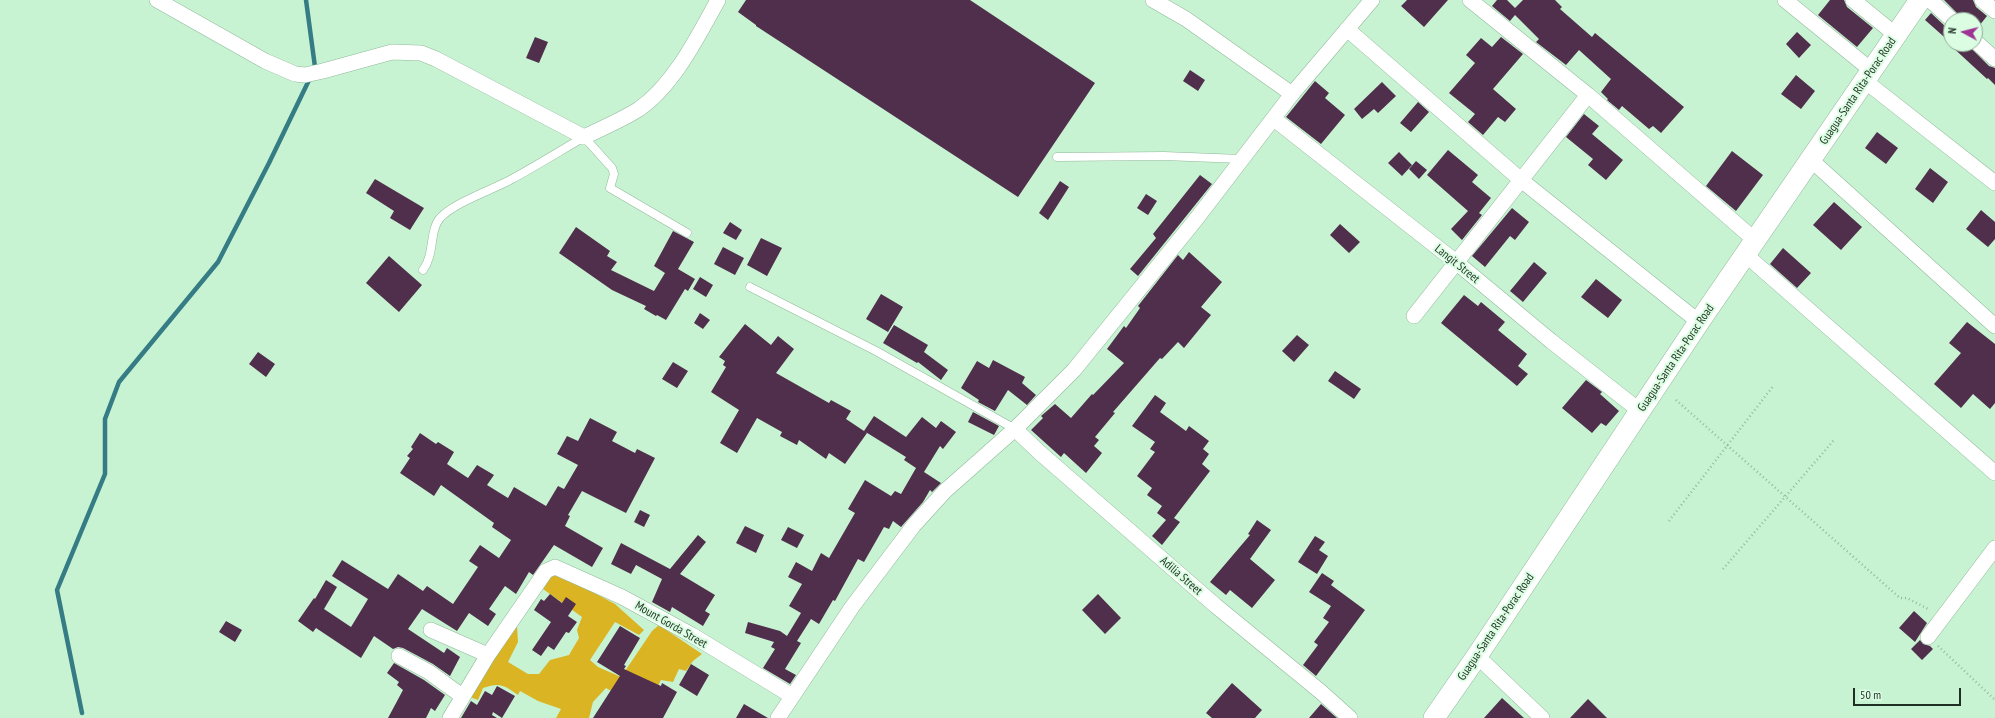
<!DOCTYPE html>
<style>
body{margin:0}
#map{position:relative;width:1995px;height:718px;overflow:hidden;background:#c8f3d2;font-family:"PT Sans Narrow",sans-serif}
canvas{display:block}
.north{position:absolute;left:1943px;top:12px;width:40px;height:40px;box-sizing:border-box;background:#dbfee3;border:1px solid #90ab96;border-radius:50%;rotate:277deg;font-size:11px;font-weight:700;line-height:16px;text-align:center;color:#1f2f23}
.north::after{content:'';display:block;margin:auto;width:14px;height:18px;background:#9e3394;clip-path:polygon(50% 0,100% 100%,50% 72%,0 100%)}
.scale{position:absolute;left:1853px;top:688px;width:108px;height:18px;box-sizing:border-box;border:2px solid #1f2f23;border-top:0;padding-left:5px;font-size:12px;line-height:14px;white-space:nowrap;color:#1f2f23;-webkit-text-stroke:3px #dbfee3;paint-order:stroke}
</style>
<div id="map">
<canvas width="1995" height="718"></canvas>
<div class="north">N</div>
<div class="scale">50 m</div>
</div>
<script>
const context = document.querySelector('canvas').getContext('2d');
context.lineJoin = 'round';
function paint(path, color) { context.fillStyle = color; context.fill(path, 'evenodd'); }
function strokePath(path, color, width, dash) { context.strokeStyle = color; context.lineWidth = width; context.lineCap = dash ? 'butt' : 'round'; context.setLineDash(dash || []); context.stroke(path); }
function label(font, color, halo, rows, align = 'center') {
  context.font = font + ' "PT Sans Narrow",sans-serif'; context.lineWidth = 4; context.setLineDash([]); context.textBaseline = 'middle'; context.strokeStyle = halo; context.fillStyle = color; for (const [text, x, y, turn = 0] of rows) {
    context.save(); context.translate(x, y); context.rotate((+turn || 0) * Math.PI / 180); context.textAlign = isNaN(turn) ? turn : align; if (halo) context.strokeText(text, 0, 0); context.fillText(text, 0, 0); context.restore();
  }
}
const forest = new Path2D(`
 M 554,571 L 615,604 L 644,630 L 639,635 L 615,622 L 590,660 L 598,667 L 621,677 L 652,631 L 659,625 L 702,654 L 693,661 L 686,671 L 679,669 L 673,682 L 661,680 L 652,698 L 620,696 L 606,688 L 593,702 L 589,718 L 556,718 L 561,709 L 538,701 L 520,691 L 518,695 C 504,685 500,682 483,688 L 478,700 L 467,696 L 517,626 L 518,642 L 508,662 L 528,674 L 539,674 L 550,660 L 569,655 L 579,638 L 577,630 L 582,617 L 543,589 Z`);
const stream = new Path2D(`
 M 306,0 L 315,67 L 314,70
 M 82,713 L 57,590 L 105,474 L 105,419 L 119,382 L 218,262 L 269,163 L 311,76`);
const building = new Path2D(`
 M 746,0 L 970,0 L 1095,83 L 1018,197 L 756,26 L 756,25 L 738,12 Z
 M 1407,0 L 1448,0 L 1424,27 L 1401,6 Z
 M 1497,0 L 1507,0 L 1515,8 L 1523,0 L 1555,0 L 1562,7 L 1560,9 L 1592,37 L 1595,33 L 1684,107 L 1661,133 L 1653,126 L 1649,129 L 1622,106 L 1619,110 L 1607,100 L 1608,99 L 1601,92 L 1611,79 L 1579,50 L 1566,65 L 1536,42 L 1539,39 L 1515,15 L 1510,21 L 1492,6 Z
 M 1830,0 L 1844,0 L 1847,7 L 1873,28 L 1857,47 L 1818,15 Z
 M 1944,0 L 1973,0 L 1976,7 L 1987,16 L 1975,31 L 1975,20 L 1961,20 L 1958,14 Z
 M 1931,13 L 1946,27 L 1951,29 L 1951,43 L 1925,20 Z
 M 1797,32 L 1811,45 L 1799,58 L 1786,44 Z
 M 535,37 L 548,42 L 539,63 L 526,58 Z
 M 1501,37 L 1523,54 L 1493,89 L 1516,109 L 1505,122 L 1498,117 L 1483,135 L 1468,122 L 1475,114 L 1449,93 L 1475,63 L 1466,55 L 1481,38 L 1492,47 Z
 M 1949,44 L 1967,44 L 1989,66 L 1995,68 L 1995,85 L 1988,78 L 1987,79 Z
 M 1190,70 L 1205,80 L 1198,91 L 1183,81 Z
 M 1796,75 L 1815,91 L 1801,109 L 1781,94 Z
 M 1315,81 L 1329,93 L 1325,98 L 1345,115 L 1321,144 L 1286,117 Z
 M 1382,82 L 1396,96 L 1378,113 L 1374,109 L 1362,119 L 1354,109 Z
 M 1418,102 L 1429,112 L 1411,132 L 1400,123 Z
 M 1584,114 L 1599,126 L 1592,134 L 1623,160 L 1606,180 L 1588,165 L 1593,159 L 1566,137 Z
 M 1877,132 L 1898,148 L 1886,164 L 1865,148 Z
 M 1448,150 L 1478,175 L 1472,182 L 1491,198 L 1479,213 L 1482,215 L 1462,240 L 1451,229 L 1468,211 L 1427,175 Z
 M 1732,151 L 1763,175 L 1736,211 L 1706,186 Z
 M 1399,152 L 1412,165 L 1402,176 L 1388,163 Z
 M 1416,161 L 1427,170 L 1419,179 L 1409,169 Z
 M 1930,168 L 1948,182 L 1933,203 L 1915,189 Z
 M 1200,175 L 1212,184 L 1138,276 L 1130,269 L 1156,238 L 1153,234 Z
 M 375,179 L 424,208 L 410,230 L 390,218 L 394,211 L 366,193 Z
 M 1060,181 L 1069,187 L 1048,220 L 1039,213 Z
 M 1146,194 L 1157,201 L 1148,215 L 1137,208 Z
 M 1834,202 L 1862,227 L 1841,250 L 1813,225 Z
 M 1512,208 L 1529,222 L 1515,240 L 1510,236 L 1485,267 L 1472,256 Z
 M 1981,210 L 1995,222 L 1995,239 L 1988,247 L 1966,229 Z
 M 730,222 L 742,230 L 736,240 L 723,233 Z
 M 1340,224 L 1360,242 L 1349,253 L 1330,235 Z
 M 576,227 L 610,251 L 607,256 L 617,262 L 611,270 L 654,291 L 665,273 L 654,266 L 673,231 L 694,242 L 678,269 L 695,279 L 688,291 L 685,289 L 666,320 L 657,315 L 656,316 L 644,309 L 646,306 L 612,290 L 559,253 Z
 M 761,238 L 782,248 L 767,276 L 747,265 Z
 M 723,247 L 744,258 L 735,275 L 714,264 Z
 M 1783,248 L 1811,273 L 1797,288 L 1770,264 Z
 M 1189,252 L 1222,282 L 1201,307 L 1211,315 L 1184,348 L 1178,342 L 1162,359 L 1160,358 L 1113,412 L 1115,413 L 1095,437 L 1099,440 L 1094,446 L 1102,453 L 1086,473 L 1064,453 L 1061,457 L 1031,430 L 1043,418 L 1041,416 L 1055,404 L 1071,418 L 1092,394 L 1093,395 L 1124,363 L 1107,349 L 1124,326 L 1126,328 L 1140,308 L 1138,306 L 1178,255 L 1183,260 Z
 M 389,256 L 422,285 L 399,312 L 366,283 Z
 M 1534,262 L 1547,273 L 1523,302 L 1510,291 Z
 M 700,277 L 713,285 L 706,297 L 693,289 Z
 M 1596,279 L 1622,300 L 1608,318 L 1581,297 Z
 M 881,294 L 903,307 L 888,332 L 866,319 Z
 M 1464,295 L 1478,306 L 1481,302 L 1505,322 L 1498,330 L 1527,354 L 1518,366 L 1528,374 L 1517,386 L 1441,323 Z
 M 700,313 L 710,320 L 703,329 L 694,323 Z
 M 1967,322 L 1995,344 L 1995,403 L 1990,409 L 1973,394 L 1961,408 L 1934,384 L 1961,353 L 1949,343 Z
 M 745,324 L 771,345 L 778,336 L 794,349 L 776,373 L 829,403 L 831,400 L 851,411 L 846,419 L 867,433 L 845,464 L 829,453 L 826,459 L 799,440 L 797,445 L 780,436 L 782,432 L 757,418 L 737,453 L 720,443 L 739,410 L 711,392 L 726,367 L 723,365 L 725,361 L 719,357 Z
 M 894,325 L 928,345 L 924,352 L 948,370 L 941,380 L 918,362 L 917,363 L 883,343 Z
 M 1297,335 L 1309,345 L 1294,362 L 1282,351 Z
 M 258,352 L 275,364 L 266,377 L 249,364 Z
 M 993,360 L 1025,377 L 1022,383 L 1036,395 L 1027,405 L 1008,390 L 995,411 L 978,402 L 979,400 L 961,388 L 977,361 L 989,368 Z
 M 673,362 L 688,371 L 677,388 L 662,379 Z
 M 1335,371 L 1361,389 L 1354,399 L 1328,381 Z
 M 1586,380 L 1602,392 L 1600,394 L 1619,411 L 1606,426 L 1601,423 L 1592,433 L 1562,408 Z
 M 1155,395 L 1166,403 L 1160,412 L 1186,431 L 1189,426 L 1209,441 L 1203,449 L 1209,454 L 1202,464 L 1210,471 L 1174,518 L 1180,522 L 1162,545 L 1152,536 L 1166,520 L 1157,513 L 1162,506 L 1147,495 L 1152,488 L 1137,476 L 1155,452 L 1150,449 L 1155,442 L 1132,426 Z
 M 973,412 L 999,426 L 994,435 L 968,422 Z
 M 874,416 L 906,437 L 922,417 L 936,428 L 941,421 L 956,432 L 943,449 L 940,446 L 924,472 L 941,483 L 932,492 L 930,490 L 923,502 L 901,527 L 893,521 L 889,529 L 884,527 L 864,562 L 858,559 L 835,601 L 833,600 L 819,624 L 811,619 L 797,641 L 801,643 L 785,669 L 796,675 L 790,684 L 763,668 L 775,649 L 771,647 L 774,642 L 745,633 L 748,622 L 780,631 L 787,636 L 801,613 L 789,606 L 802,584 L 788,577 L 796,562 L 812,571 L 821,553 L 829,558 L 855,513 L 848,509 L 865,480 L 891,496 L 895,491 L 901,494 L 916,468 L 904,460 L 906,457 L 864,431 Z
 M 590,418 L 617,432 L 612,441 L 635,453 L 637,449 L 655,458 L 626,513 L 582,491 L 568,515 L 570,516 L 565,526 L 603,548 L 592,567 L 554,545 L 533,575 L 529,572 L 516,594 L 505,586 L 489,609 L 496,614 L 488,626 L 469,613 L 457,631 L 422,609 L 408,629 L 444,653 L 447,648 L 460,657 L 450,676 L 433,664 L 403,648 L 398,647 L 393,649 L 374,636 L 361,658 L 316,628 L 313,632 L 298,621 L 314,598 L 315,599 L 326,580 L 337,587 L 324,609 L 351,627 L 368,599 L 332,576 L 342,560 L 388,589 L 398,574 L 423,591 L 427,586 L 453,604 L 478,567 L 469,561 L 480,545 L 499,558 L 511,540 L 492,527 L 494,523 L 441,485 L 434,496 L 400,473 L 410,458 L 407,456 L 413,449 L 411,447 L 420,433 L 436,444 L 438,442 L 454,452 L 447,464 L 468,478 L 477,465 L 494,475 L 487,485 L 508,498 L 514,487 L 546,506 L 558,486 L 564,489 L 578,465 L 557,454 L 567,436 L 578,441 Z
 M 640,510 L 650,515 L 644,527 L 634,522 Z
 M 1257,520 L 1271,530 L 1250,559 L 1275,580 L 1252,608 L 1230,590 L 1226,595 L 1210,582 L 1250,535 L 1248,534 Z
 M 745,526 L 764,535 L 756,553 L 736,543 Z
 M 788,527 L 804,535 L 797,548 L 781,540 Z
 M 698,535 L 706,542 L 680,574 L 715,595 L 705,611 L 710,614 L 703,626 L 672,607 L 670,612 L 652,602 L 662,579 L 636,565 L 631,574 L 611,564 L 621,543 L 670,569 Z
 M 1315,536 L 1325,542 L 1319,550 L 1328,556 L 1317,574 L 1298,562 Z
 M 1322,573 L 1334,581 L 1331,585 L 1365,610 L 1316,676 L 1303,665 L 1318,645 L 1314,642 L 1329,622 L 1323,618 L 1331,606 L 1309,592 Z
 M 550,594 L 562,603 L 566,597 L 576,604 L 568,616 L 577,622 L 569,633 L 566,632 L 554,650 L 548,646 L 541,656 L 532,650 L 551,622 L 534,610 L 541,599 L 544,601 Z
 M 1098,594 L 1121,618 L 1105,634 L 1082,610 Z
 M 1914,611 L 1927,623 L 1915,642 L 1899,628 Z
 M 226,621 L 242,630 L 235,642 L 219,632 Z
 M 620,626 L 640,638 L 624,665 L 626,666 L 624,669 L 661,686 L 662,683 L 677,692 L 663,718 L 593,718 L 620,676 L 597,662 Z
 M 1920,640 L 1923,644 L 1930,646 L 1933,649 L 1922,660 L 1911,649 Z
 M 394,663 L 424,680 L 445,695 L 435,711 L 431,708 L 426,718 L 388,718 L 403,690 L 397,685 L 399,682 L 387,673 Z
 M 691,664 L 709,675 L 697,696 L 679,685 Z
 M 1232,683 L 1262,710 L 1255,718 L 1212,718 L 1206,713 Z
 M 497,686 L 515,696 L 502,718 L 493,712 L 492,715 L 497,718 L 461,718 L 471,701 L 477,705 L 485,691 L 492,695 Z
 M 1502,698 L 1524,718 L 1484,718 Z
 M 1588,699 L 1607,718 L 1570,718 Z
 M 744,704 L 768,718 L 736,718 Z
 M 1321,704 L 1337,718 L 1309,718 Z`);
const path = new Path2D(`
 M 1676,400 L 1900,598 L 1907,598 L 1930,610
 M 1669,521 L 1774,385
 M 1723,569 L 1834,440
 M 1938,646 L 1995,700`);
const lane = new Path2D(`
 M 1057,157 L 1164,156 L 1241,159
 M 423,270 C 435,254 429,231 440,218 C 455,202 492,190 512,179 C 536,166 560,151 584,137 L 612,168 L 614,174 L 610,188 L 687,233
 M 750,287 L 876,351 L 1015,429`);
const street = new Path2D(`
 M 157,0 L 265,61 L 295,74 L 305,75 L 323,71 L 392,52 L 421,53 L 436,59 L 584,137 C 602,128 622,120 639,109 C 674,85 698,36 718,0
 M 1153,0 L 1186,19 L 1292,94
 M 1470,0 L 1588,95 L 1756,241
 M 1785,0 L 1871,70
 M 1853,0 L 1896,35
 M 1930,0 L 1952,20
 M 1982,0 L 1995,11
 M 1347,29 L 1521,180 L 1699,322
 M 1975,41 L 1995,59
 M 1865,81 L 1995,183
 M 1274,119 L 1456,262 L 1551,341 L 1640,411
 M 1811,160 L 1995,326
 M 1746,255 L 1995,473
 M 1414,316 L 1588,95
 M 1015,429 L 1039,452 L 1216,606 L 1321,692 L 1350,718
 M 431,630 L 488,655
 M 1928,637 L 1995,548
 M 399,656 L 429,672 L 462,696
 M 1477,656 L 1542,718
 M 450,718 L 488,655 L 546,571 L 555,567 L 622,597 L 692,635 L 792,696
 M 778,718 L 852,607 L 914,525 L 945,491 L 1015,429 L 1074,370 L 1197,218 L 1292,94 L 1372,0`);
const secondary = new Path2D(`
 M 1434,718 L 1477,656 L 1699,322 L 1920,0`);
const streetNames = [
 ["Guagua-Santa Rita-Porac Road",1858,91,-56],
 ["Langit Street",1457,264,39],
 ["Guagua-Santa Rita-Porac Road",1676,358,-56],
 ["Adilia Street",1181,576,41],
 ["Mount Gorda Street",671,625,30],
 ["Guagua-Santa Rita-Porac Road",1496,627,-56]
];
paint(forest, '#dbb424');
strokePath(stream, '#357c85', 4.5);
paint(building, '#4f2f4b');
strokePath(lane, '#90b99a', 9);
strokePath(street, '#90b99a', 16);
strokePath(secondary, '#90b99a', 22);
strokePath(path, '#95b89d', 2.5, [1, 3]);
strokePath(lane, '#fff', 8);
strokePath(street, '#fff', 15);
strokePath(secondary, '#fff', 21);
label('12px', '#1f2f23', '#dbfee3', streetNames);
</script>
